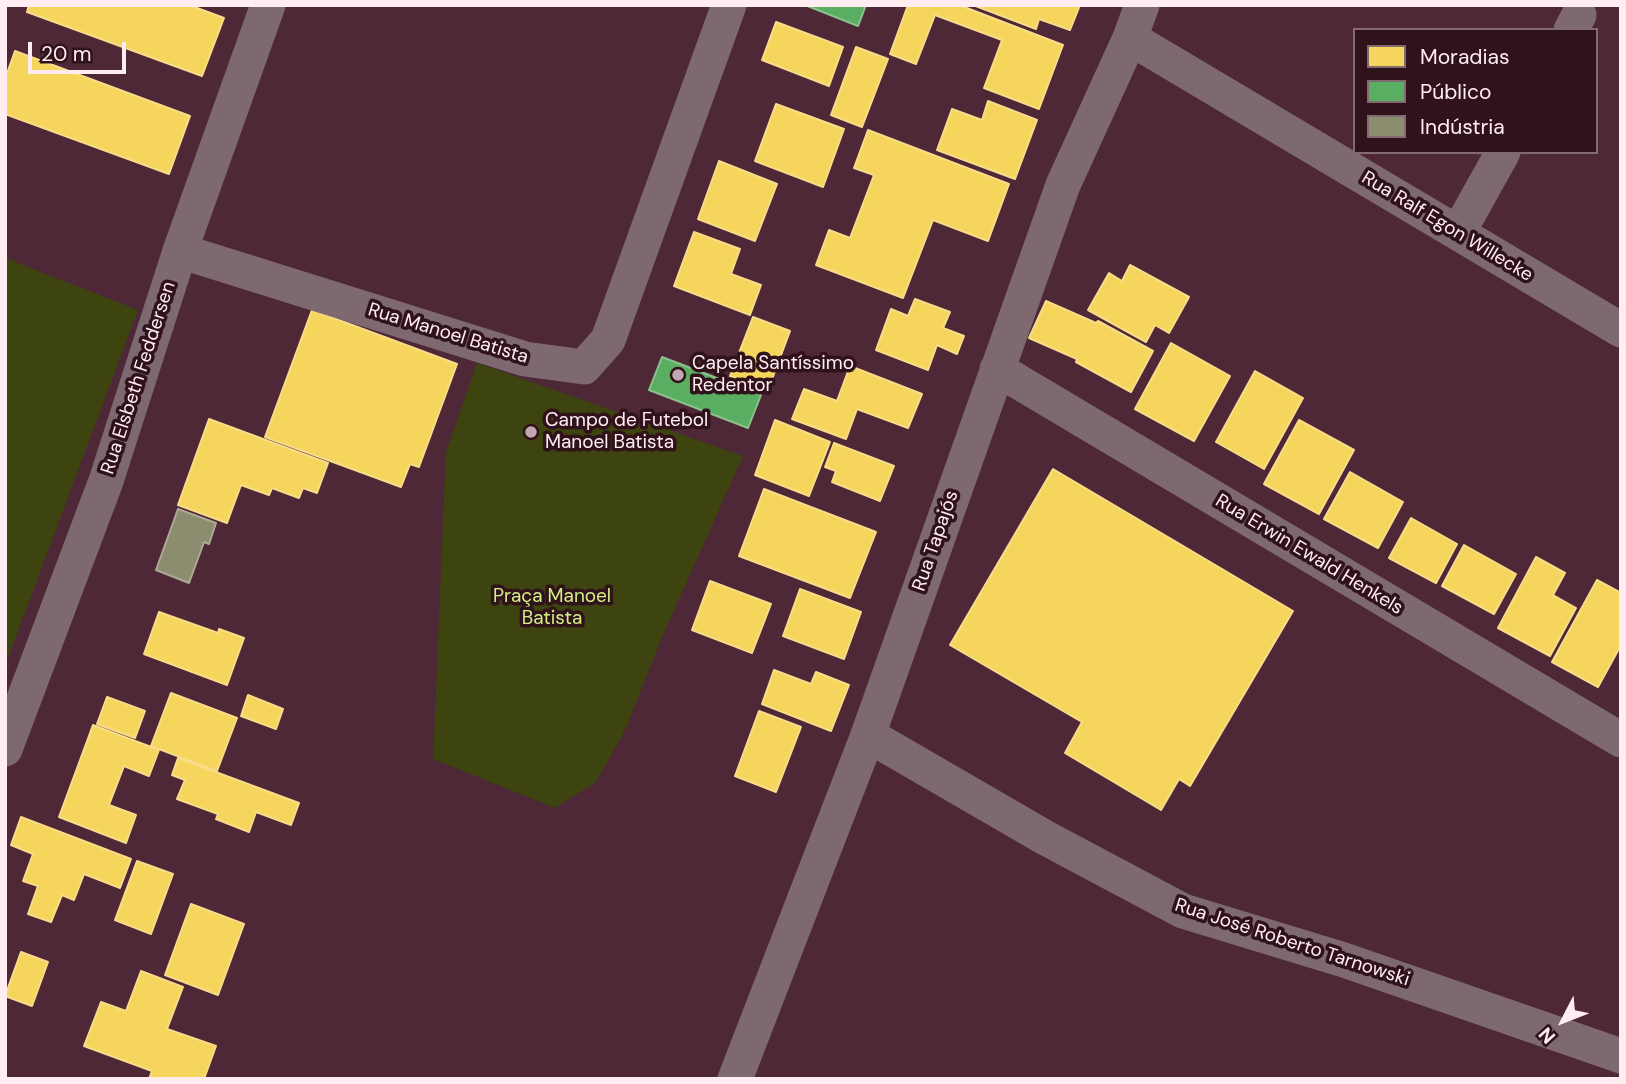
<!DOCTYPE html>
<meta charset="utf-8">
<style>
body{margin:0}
#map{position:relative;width:1626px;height:1084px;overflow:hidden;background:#4e2836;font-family:"DM Sans",sans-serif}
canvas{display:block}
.frame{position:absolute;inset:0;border:7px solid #ffedf1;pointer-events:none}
.legend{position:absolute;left:1353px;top:28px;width:245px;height:126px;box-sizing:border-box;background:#30121b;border:2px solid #836a71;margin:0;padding:9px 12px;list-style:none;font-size:21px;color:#ffedf1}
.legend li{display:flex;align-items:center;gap:14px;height:35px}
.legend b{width:35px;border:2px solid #836a71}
.north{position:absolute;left:1528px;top:986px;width:70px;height:70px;-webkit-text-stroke:5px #30121b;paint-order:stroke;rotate:228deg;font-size:19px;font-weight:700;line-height:28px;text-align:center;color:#ffedf1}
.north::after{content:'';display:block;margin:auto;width:24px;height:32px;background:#ffedf1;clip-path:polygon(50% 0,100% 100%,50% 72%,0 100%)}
.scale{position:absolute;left:28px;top:42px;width:98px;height:32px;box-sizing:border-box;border:4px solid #ffedf1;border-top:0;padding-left:9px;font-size:21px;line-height:24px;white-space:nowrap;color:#ffedf1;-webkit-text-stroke:5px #30121b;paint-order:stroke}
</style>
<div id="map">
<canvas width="1626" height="1084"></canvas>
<div class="frame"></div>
<ul class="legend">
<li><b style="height:19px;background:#f6d55c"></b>Moradias</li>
<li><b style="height:19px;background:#5aae61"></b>Público</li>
<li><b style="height:19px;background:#8c8c6e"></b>Indústria</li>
</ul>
<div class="north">N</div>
<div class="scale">20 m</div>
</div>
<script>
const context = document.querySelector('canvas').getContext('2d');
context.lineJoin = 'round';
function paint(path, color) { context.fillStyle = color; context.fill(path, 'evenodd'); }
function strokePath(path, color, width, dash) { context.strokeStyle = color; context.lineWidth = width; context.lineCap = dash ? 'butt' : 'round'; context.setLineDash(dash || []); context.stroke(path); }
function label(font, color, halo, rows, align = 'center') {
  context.font = font + ' "DM Sans",sans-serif'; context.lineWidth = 7; context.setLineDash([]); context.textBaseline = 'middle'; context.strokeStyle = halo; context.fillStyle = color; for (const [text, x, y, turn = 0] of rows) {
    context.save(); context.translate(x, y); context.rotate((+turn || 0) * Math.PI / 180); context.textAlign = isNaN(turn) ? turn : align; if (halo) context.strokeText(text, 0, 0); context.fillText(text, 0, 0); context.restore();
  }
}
const green = new Path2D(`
 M 5,258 L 138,310 L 5,666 Z
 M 477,363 L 743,456 L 663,635 L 626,728 L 596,782 L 555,808 L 433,759 L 446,452 Z`);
const homes = new Path2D(`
 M 29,5 L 189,5 L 224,18 L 202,76 L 27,12 Z
 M 908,5 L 959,5 L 1063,45 L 1039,109 L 984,88 L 1002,40 L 935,15 L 916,64 L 890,54 Z
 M 973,5 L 1080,5 L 1070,30 L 1039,19 L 1036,29 Z
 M 776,22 L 843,47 L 829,86 L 762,60 Z
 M 856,47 L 888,59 L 862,127 L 831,115 Z
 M 15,51 L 190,116 L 169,174 L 5,114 L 5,79 Z
 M 988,101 L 1037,120 L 1015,179 L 937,150 L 952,109 L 982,120 Z
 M 776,104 L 844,129 L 823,187 L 755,161 Z
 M 868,130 L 1009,184 L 988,241 L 933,220 L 903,298 L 816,265 L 829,230 L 850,238 L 874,175 L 854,168 Z
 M 719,161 L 777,184 L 755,241 L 698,219 Z
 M 694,232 L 740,249 L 731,274 L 761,285 L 750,315 L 674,286 Z
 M 1130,265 L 1189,297 L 1169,333 L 1155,325 L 1146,342 L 1088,310 L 1109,273 L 1122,281 Z
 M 915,299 L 950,312 L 943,328 L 964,336 L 957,354 L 937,345 L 928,370 L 876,350 L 891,309 L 908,316 Z
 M 1046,301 L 1096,323 L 1098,321 L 1153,351 L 1131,392 L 1076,362 L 1077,359 L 1029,338 Z
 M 312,310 L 457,364 L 419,467 L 410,464 L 401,487 L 265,437 Z
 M 753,317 L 790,331 L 768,390 L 730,376 Z
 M 1171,343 L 1230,376 L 1194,441 L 1135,409 Z
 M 850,366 L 922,394 L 908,428 L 857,409 L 846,439 L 792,419 L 804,389 L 837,401 Z
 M 1255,371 L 1303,398 L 1264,469 L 1216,442 Z
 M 209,419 L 328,463 L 317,493 L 303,488 L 299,498 L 272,488 L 269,495 L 241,485 L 227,523 L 178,505 Z
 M 775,420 L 830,442 L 809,496 L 755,475 Z
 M 1299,420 L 1354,450 L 1319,514 L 1264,484 Z
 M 834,443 L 894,466 L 880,501 L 832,482 L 836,471 L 825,467 Z
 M 1053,469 L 1293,611 L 1190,786 L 1179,779 L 1161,810 L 1065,753 L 1082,722 L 950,645 Z
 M 1350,472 L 1403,502 L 1378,548 L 1324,519 Z
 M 764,489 L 876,532 L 850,598 L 739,556 Z
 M 1411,518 L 1457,544 L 1436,583 L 1389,558 Z
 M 1464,545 L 1516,574 L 1494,614 L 1442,586 Z
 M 1536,557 L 1565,573 L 1553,595 L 1576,608 L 1550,656 L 1498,628 Z
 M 1597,580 L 1621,593 L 1621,645 L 1598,687 L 1552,662 Z
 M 710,581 L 771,604 L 752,653 L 692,630 Z
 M 800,589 L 861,612 L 844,659 L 783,636 Z
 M 159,612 L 218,633 L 219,629 L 244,638 L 227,685 L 144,654 Z
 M 774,670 L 811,684 L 816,672 L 849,685 L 831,731 L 762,704 Z
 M 171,693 L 237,718 L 217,771 L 151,746 Z
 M 248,695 L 283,709 L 276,729 L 241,716 Z
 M 107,697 L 145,711 L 135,738 L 97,724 Z
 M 759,711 L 801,727 L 776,792 L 735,776 Z
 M 93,725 L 159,750 L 149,776 L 124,766 L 109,805 L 136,815 L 126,843 L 59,817 Z
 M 178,758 L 299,803 L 291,825 L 256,812 L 249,832 L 216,819 L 218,814 L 177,799 L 185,780 L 172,775 Z
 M 21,817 L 131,859 L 120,888 L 84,874 L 74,900 L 62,895 L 51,922 L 28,914 L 38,886 L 23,881 L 33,854 L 11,845 Z
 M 137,861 L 173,874 L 151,934 L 115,920 Z
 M 191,904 L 244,924 L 218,995 L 165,975 Z
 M 21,952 L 48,962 L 32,1006 L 5,996 Z
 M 141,971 L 183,987 L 167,1029 L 216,1046 L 204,1079 L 149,1079 L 152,1071 L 84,1046 L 101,1002 L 126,1011 Z`);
const public = new Path2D(`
 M 805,5 L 866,5 L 858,26 Z
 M 662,357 L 761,395 L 748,428 L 649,390 Z`);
const industry = new Path2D(`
 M 178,509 L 216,523 L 209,544 L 204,542 L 189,583 L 156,570 Z`);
const street = new Path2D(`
 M 1571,30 L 1579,15
 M 1130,38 L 1621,330
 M 1458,233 L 1503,152
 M 180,251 L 525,359 L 584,367 L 608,340 L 729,5
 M 997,369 L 1621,740
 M 868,735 L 1044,837 L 1183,911 L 1344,960 L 1621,1056
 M 5,749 L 106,481 L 180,251 L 268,5
 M 735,1079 L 868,735 L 1063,185 L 1130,38 L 1142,5`);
const markers = [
 [678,375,7,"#c1a8b0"],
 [531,432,7,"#c1a8b0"]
];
const streetNames = [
 ["Rua Ralf Egon Willecke",1447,227,31],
 ["Rua Manoel Batista",448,334,17],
 ["Rua Elsbeth Feddersen",139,378,-72],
 ["Rua Tapajós",936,541,-71],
 ["Rua Erwin Ewald Henkels",1309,555,31],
 ["Rua José Roberto Tarnowski",1292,943,18]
];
const poiNames = [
 ["Capela Santíssimo",692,364],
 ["Redentor",692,386],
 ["Campo de Futebol",545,421],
 ["Manoel Batista",545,443]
];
const parkNames = [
 ["Praça Manoel",552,597],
 ["Batista",552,619]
];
paint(green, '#3d440f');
paint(homes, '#f6d55c');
strokePath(homes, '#f9dc89', 2);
paint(public, '#5aae61');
strokePath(public, '#8cc18c', 2);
paint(industry, '#8c8c6e');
strokePath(industry, '#aea995', 2);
strokePath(street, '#7e6971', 35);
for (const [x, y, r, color] of markers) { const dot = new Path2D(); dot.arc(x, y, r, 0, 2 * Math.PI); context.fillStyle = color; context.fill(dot); strokePath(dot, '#30121b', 2.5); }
label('19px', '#ffedf1', '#30121b', streetNames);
label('19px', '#ffedf1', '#30121b', poiNames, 'left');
label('19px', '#d2f185', '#30121b', parkNames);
</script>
